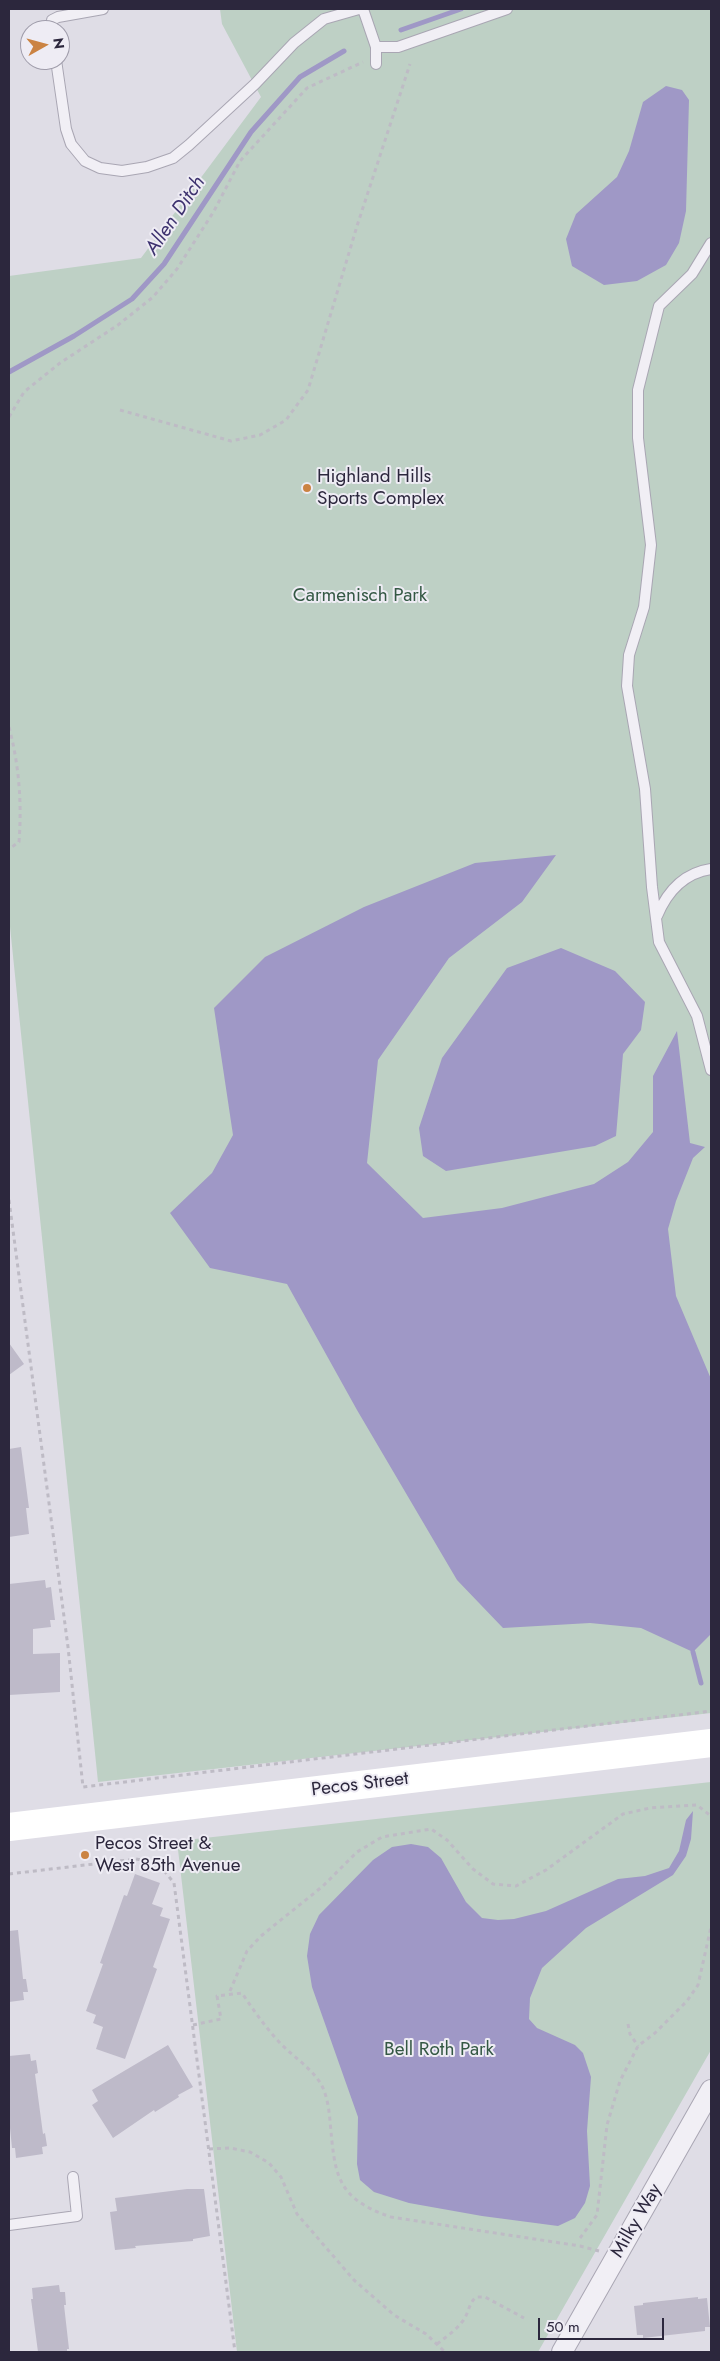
<!DOCTYPE html>
<style>
body{margin:0}
#map{position:relative;width:720px;height:2361px;overflow:hidden;background:#dfdde6;font-family:Jost,sans-serif}
canvas{display:block}
.frame{position:absolute;inset:0;border:10px solid #2c273d;pointer-events:none}
.north{position:absolute;left:20px;top:20px;width:50px;height:50px;box-sizing:border-box;background:#eeecf4;border:1px solid #a09dab;border-radius:50%;rotate:83deg;font-size:14px;font-weight:700;line-height:20px;text-align:center;color:#2c273d}
.north::after{content:'';display:block;margin:auto;width:18px;height:22px;background:#cb8342;clip-path:polygon(50% 0,100% 100%,50% 72%,0 100%)}
.scale{position:absolute;left:538px;top:2318px;width:126px;height:22px;box-sizing:border-box;border:2px solid #2c273d;border-top:0;padding-left:6px;font-size:15px;line-height:18px;white-space:nowrap;color:#2c273d;-webkit-text-stroke:4px #eeecf4;paint-order:stroke}
</style>
<div id="map">
<canvas width="720" height="2361"></canvas>
<div class="frame"></div>
<div class="north">N</div>
<div class="scale">50 m</div>
</div>
<script>
const context = document.querySelector('canvas').getContext('2d');
context.lineJoin = 'round';
function paint(path, color) { context.fillStyle = color; context.fill(path, 'evenodd'); }
function strokePath(path, color, width, dash) { context.strokeStyle = color; context.lineWidth = width; context.lineCap = dash ? 'butt' : 'round'; context.setLineDash(dash || []); context.stroke(path); }
function label(font, color, halo, rows, align = 'center') {
  context.font = font + ' Jost,sans-serif'; context.lineWidth = 4; context.setLineDash([]); context.textBaseline = 'middle'; context.strokeStyle = halo; context.fillStyle = color; for (const [text, x, y, turn = 0] of rows) {
    context.save(); context.translate(x, y); context.rotate((+turn || 0) * Math.PI / 180); context.textAlign = isNaN(turn) ? turn : align; if (halo) context.strokeText(text, 0, 0); context.fillText(text, 0, 0); context.restore();
  }
}
const green = new Path2D(`
 M 220,9 L 711,9 L 711,1713 L 98,1782 L 9,917 L 9,276 L 141,258 L 261,97 L 222,24 Z
 M 711,1782 L 711,2050 L 538,2352 L 237,2352 L 177,1841 Z`);
const water = new Path2D(`
 M 666,86 L 682,90 L 689,100 L 686,211 L 679,243 L 666,265 L 637,281 L 604,285 L 572,266 L 566,239 L 576,214 L 617,177 L 629,151 L 643,102 Z
 M 556,855 L 522,902 L 449,958 L 378,1060 L 367,1163 L 423,1218 L 502,1208 L 594,1184 L 628,1162 L 653,1132 L 653,1076 L 677,1031 L 690,1143 L 705,1147 L 693,1158 L 676,1201 L 668,1229 L 676,1296 L 711,1379 L 711,1634 L 693,1652 L 641,1628 L 590,1623 L 503,1628 L 457,1580 L 357,1410 L 287,1284 L 210,1268 L 170,1213 L 212,1173 L 233,1135 L 214,1008 L 265,957 L 364,907 L 475,863 Z
 M 561,948 L 615,971 L 645,1002 L 641,1030 L 623,1054 L 616,1136 L 595,1146 L 446,1171 L 423,1156 L 419,1128 L 442,1058 L 507,968 Z
 M 693,1811 L 691,1839 L 686,1856 L 673,1875 L 586,1928 L 542,1968 L 530,1998 L 529,2019 L 537,2028 L 575,2045 L 583,2053 L 591,2077 L 587,2131 L 590,2186 L 585,2203 L 575,2218 L 558,2226 L 482,2216 L 409,2203 L 374,2192 L 360,2180 L 357,2164 L 358,2117 L 312,1987 L 307,1956 L 310,1934 L 319,1915 L 373,1860 L 392,1847 L 411,1844 L 428,1847 L 441,1858 L 466,1902 L 482,1918 L 498,1920 L 514,1919 L 546,1911 L 618,1879 L 645,1876 L 669,1868 L 679,1851 L 686,1820 Z`);
const stream = new Path2D(`
 M 401,30 L 461,9
 M 9,372 L 74,336 L 132,299 L 164,264 L 251,132 L 300,77 L 344,51
 M 693,1652 L 701,1683`);
const building = new Path2D(`
 M 9,1343 L 24,1364 L 9,1375 Z
 M 21,1447 L 29,1508 L 26,1508 L 29,1534 L 9,1537 L 9,1449 Z
 M 45,1580 L 46,1588 L 51,1587 L 55,1620 L 50,1620 L 51,1627 L 33,1629 L 33,1654 L 60,1653 L 60,1692 L 9,1695 L 9,1584 Z
 M 135,1874 L 160,1883 L 152,1904 L 163,1908 L 160,1916 L 170,1919 L 153,1967 L 157,1969 L 125,2059 L 96,2049 L 103,2027 L 93,2023 L 96,2015 L 86,2011 L 103,1964 L 100,1963 L 124,1895 L 127,1896 Z
 M 18,1930 L 23,1979 L 26,1979 L 28,1992 L 23,1992 L 24,2000 L 9,2002 L 9,1931 Z
 M 168,2045 L 193,2087 L 178,2095 L 179,2097 L 155,2112 L 154,2110 L 113,2138 L 92,2105 L 98,2101 L 92,2090 Z
 M 30,2054 L 31,2061 L 36,2060 L 38,2073 L 35,2074 L 43,2134 L 45,2133 L 47,2146 L 42,2147 L 43,2154 L 16,2158 L 15,2148 L 12,2148 L 9,2118 L 9,2056 Z
 M 187,2189 L 204,2189 L 210,2236 L 193,2239 L 193,2241 L 135,2246 L 136,2248 L 115,2250 L 110,2212 L 117,2211 L 115,2198 Z
 M 59,2285 L 60,2292 L 65,2292 L 66,2305 L 64,2305 L 69,2349 L 67,2349 L 67,2352 L 38,2352 L 31,2299 L 33,2299 L 32,2288 Z
 M 698,2297 L 698,2299 L 707,2298 L 710,2327 L 705,2327 L 705,2331 L 643,2338 L 643,2335 L 637,2335 L 634,2306 L 643,2305 L 643,2303 Z`);
const path = new Path2D(`
 M 120,410 L 231,441 L 260,435 L 286,420 L 308,390 L 357,226 L 410,64
 M 9,417 L 24,392 L 60,363 L 118,325 L 153,297 L 177,269 L 214,211 L 240,161 L 307,88 L 363,62
 M 9,727 C 19,765 22,802 19,842 L 9,849
 M 9,1200 L 68,1647 L 83,1787 L 711,1711
 M 9,1874 L 136,1859 L 158,1863 L 174,1883 L 235,2352
 M 230,1991 L 247,1951 L 261,1936 L 323,1886 L 357,1852 L 382,1837 L 431,1829 L 447,1840 L 473,1869 L 493,1884 L 516,1886 L 546,1870 L 623,1814 L 650,1808 L 697,1805 L 711,1816
 M 628,2024 L 630,2034 L 638,2046
 M 193,2025 L 221,2019 L 217,1996 L 242,1993 C 254,2011 266,2028 281,2044 C 295,2058 311,2068 321,2084 C 327,2095 329,2109 330,2121 C 335,2174 335,2198 391,2217 L 580,2246 L 599,2251
 M 209,2149 L 230,2148 L 250,2152 L 269,2163 L 281,2177 L 297,2214 L 354,2280 L 394,2315 L 426,2334 L 445,2352
 M 580,2238 L 597,2215 L 607,2125 L 620,2081 L 638,2046 L 655,2033 L 687,2001 L 698,1985 L 711,1927
 M 437,2344 C 446,2337 456,2330 462,2322 C 469,2314 468,2304 476,2297 L 485,2297 L 524,2318`);
const lane = new Path2D(`
 M 363,9 L 376,47 L 376,64
 M 52,30 L 52,20 L 58,17 L 103,9
 M 376,47 L 398,47 L 507,9
 M 56,60 L 66,129 L 71,144 L 85,161 L 100,168 L 122,171 L 147,167 L 173,158 L 189,145 L 255,84 L 294,43 L 324,19 L 359,9
 M 711,243 L 692,274 L 659,306 L 638,390 L 638,438 L 651,545 L 644,607 L 629,655 L 627,686 L 645,789 L 652,887 L 659,942 L 697,1016 L 711,1070
 M 657,916 C 667,892 684,873 711,869
 M 9,2225 L 77,2216 L 73,2177`);
const street = new Path2D(`
 M 562,2352 L 711,2090`);
const secondary = new Path2D(`
 M 9,1827 L 711,1743`);
const markers = [
 [307,488,5,"#cb8342"],
 [85,1855,5,"#cb8342"]
];
const poiNames = [
 ["Highland Hills",317,477],
 ["Sports Complex",317,499],
 ["Pecos Street &",95,1844],
 ["West 85th Avenue",95,1866]
];
const parkNames = [
 ["Carmenisch Park",360,596],
 ["Bell Roth Park",439,2050]
];
const streetNames = [
 ["Pecos Street",360,1785,-7],
 ["Milky Way",637,2221,-60]
];
const waterNames = [
 ["Allen Ditch",176,216,-56]
];
paint(green, '#bed0c5');
paint(water, '#9f98c6');
strokePath(stream, '#9f98c6', 5);
paint(building, '#bebac9');
strokePath(lane, '#a9a6b3', 12);
strokePath(street, '#a9a6b3', 22);
strokePath(path, '#bebbc5', 3, [4, 4]);
strokePath(lane, '#f1eff5', 10);
strokePath(street, '#f1eff5', 20);
strokePath(secondary, '#fff', 28);
for (const [x, y, r, color] of markers) { const dot = new Path2D(); dot.arc(x, y, r, 0, 2 * Math.PI); context.fillStyle = color; context.fill(dot); strokePath(dot, '#eeecf4', 2); }
label('19px', '#2c273d', '#eeecf4', poiNames, 'left');
label('19px', '#345844', '#eeecf4', parkNames);
label('19px', '#2c273d', '#eeecf4', streetNames);
label('italic 20px', '#3d326f', '#eeecf4', waterNames);
</script>
